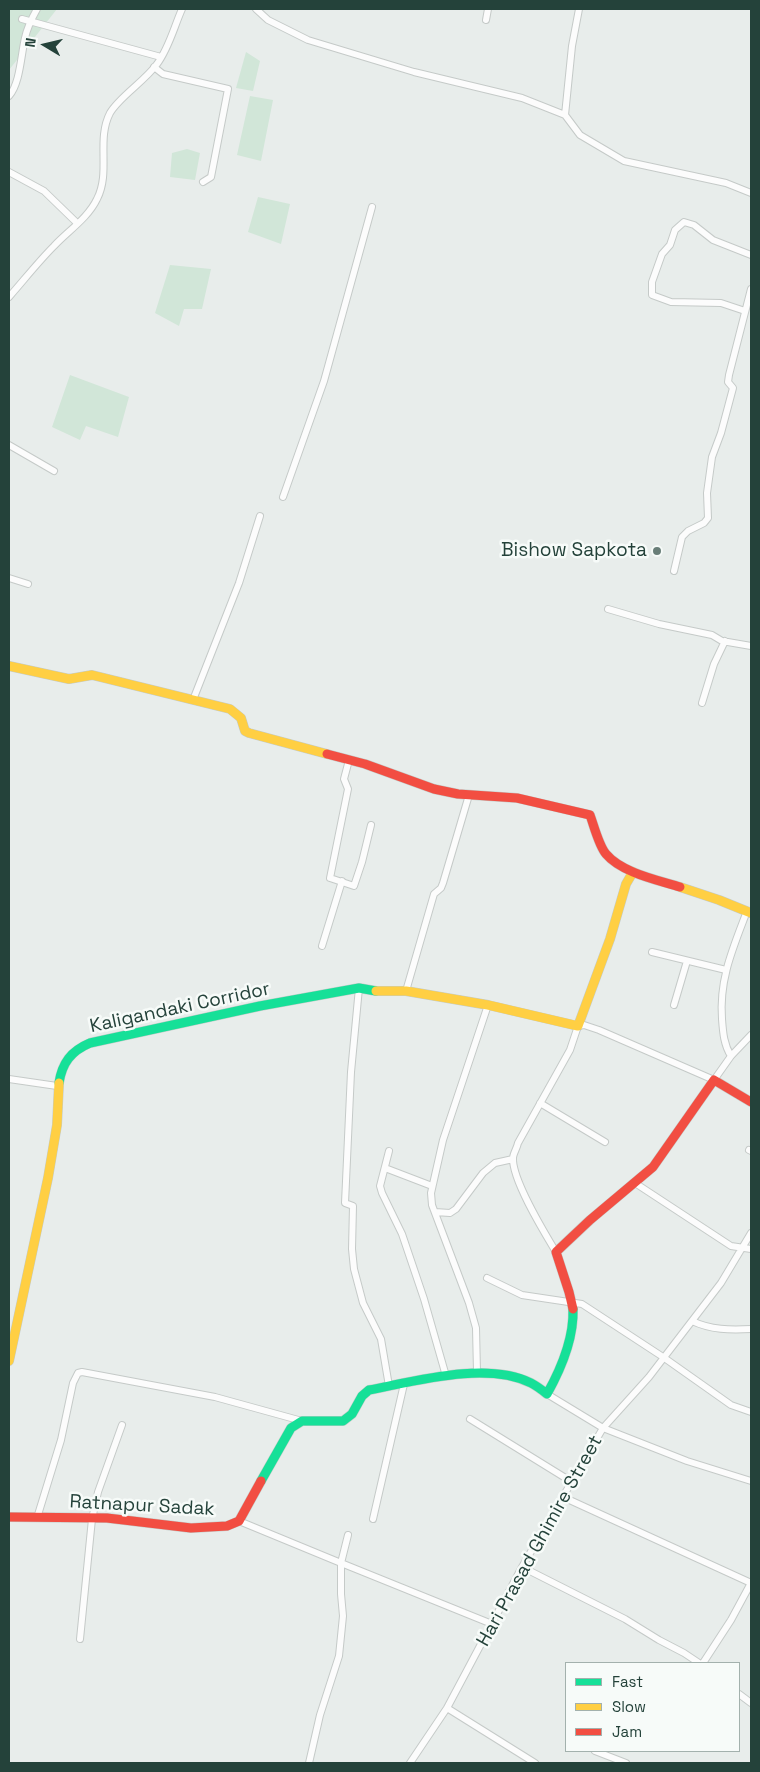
<!DOCTYPE html>
<style>
body{margin:0}
#map{position:relative;width:760px;height:1772px;overflow:hidden;background:#e8edeb;font-family:"Space Grotesk",sans-serif}
canvas{display:block}
.frame{position:absolute;inset:0;border:10px solid #24423a;pointer-events:none}
.legend{position:absolute;left:565px;top:1662px;width:175px;height:90px;box-sizing:border-box;background:#f7fbf9;border:1px solid #a3b1ad;margin:0;padding:6px 9px;list-style:none;font-size:15px;color:#24423a}
.legend li{display:flex;align-items:center;gap:10px;height:25px}
.legend b{width:25px;border:1px solid #a3b1ad}
.north{position:absolute;left:20px;top:20px;width:50px;height:50px;-webkit-text-stroke:4px #f7fbf9;paint-order:stroke;rotate:279deg;font-size:14px;font-weight:700;line-height:20px;text-align:center;color:#24423a}
.north::after{content:'';display:block;margin:auto;width:18px;height:22px;background:#24423a;clip-path:polygon(50% 0,100% 100%,50% 72%,0 100%)}
</style>
<div id="map">
<canvas width="760" height="1772"></canvas>
<div class="frame"></div>
<ul class="legend">
<li><b style="height:6px;background:#16e098"></b>Fast</li>
<li><b style="height:6px;background:#ffcf43"></b>Slow</li>
<li><b style="height:6px;background:#f24e42"></b>Jam</li>
</ul>
<div class="north">N</div>
</div>
<script>
const context = document.querySelector('canvas').getContext('2d');
context.lineJoin = 'round';
function paint(path, color) { context.fillStyle = color; context.fill(path, 'evenodd'); }
function strokePath(path, color, width, dash) { context.strokeStyle = color; context.lineWidth = width; context.lineCap = dash ? 'butt' : 'round'; context.setLineDash(dash || []); context.stroke(path); }
function label(font, color, halo, rows, align = 'center') {
  context.font = font + ' "Space Grotesk",sans-serif'; context.lineWidth = 5; context.setLineDash([]); context.textBaseline = 'middle'; context.strokeStyle = halo; context.fillStyle = color; for (const [text, x, y, turn = 0] of rows) {
    context.save(); context.translate(x, y); context.rotate((+turn || 0) * Math.PI / 180); context.textAlign = isNaN(turn) ? turn : align; if (halo) context.strokeText(text, 0, 0); context.fillText(text, 0, 0); context.restore();
  }
}
const green = new Path2D(`
 M 9,9 L 57,9 L 9,70 Z
 M 246,52 L 260,61 L 253,91 L 236,88 Z
 M 250,96 L 273,100 L 261,161 L 237,155 Z
 M 187,149 L 200,153 L 195,180 L 170,177 L 172,153 Z
 M 258,197 L 290,204 L 281,244 L 248,232 Z
 M 170,265 L 211,269 L 202,309 L 184,309 L 179,326 L 155,313 Z
 M 70,375 L 129,397 L 118,437 L 86,426 L 80,440 L 52,427 Z`);
const street = new Path2D(`
 M 256,9 L 268,20 L 308,40 L 414,72 L 522,98 L 565,115 L 580,135 L 624,161 L 726,183 L 751,193
 M 22,19 L 161,57
 M 486,20 L 488,9
 M 154,67 L 163,74 L 228,89 L 211,177 L 203,182
 M 9,96 C 20,84 21,55 25,38 C 27,28 32,18 37,9
 M 565,115 L 572,46 L 579,9
 M 9,172 L 44,191 L 77,223
 M 9,297 C 24,280 38,262 54,246 C 68,231 88,218 97,199 C 111,172 96,140 110,113 C 119,97 145,81 157,64 C 169,48 174,27 182,9
 M 745,311 L 721,303 L 671,302 L 652,295 L 652,282 L 662,254 L 670,245 L 675,230 L 684,222 L 694,225 L 713,240 L 751,255
 M 9,445 L 54,471
 M 283,497 L 324,381 L 372,207
 M 674,571 L 682,537 L 688,531 L 704,523 L 708,518 L 707,493 L 712,457 L 721,433 L 733,388 L 728,382 L 729,375 L 751,289
 M 9,578 L 28,584
 M 608,609 L 659,624 L 712,635 L 722,641 L 751,646
 M 193,700 L 239,583 L 260,516
 M 702,703 L 714,664 L 725,641
 M 349,760 L 344,779 L 348,789 L 330,878 L 354,886 L 362,862 L 371,825
 M 322,946 L 342,881
 M 652,952 L 726,970
 M 359,988 L 351,1072 L 345,1203 L 353,1206 L 352,1249 L 354,1269 L 363,1303 L 381,1339 L 389,1386
 M 406,991 L 434,894 L 441,888 L 443,883 L 469,795
 M 674,1005 L 687,961
 M 731,1056 C 724,1045 723,1033 722,1019 C 719,979 733,948 747,911
 M 9,1079 L 57,1086
 M 540,1103 L 605,1142
 M 749,1150 L 751,1151
 M 389,1151 L 380,1186 L 382,1193 L 402,1234 L 424,1299 L 446,1376
 M 385,1168 L 432,1186
 M 635,1183 L 731,1246 L 751,1249
 M 435,1212 L 450,1213 L 456,1209 L 483,1173 L 495,1163 L 513,1159
 M 556,1252 C 544,1232 512,1180 513,1158 C 513,1154 517,1148 518,1143 L 570,1050 L 578,1026 L 584,1025 L 599,1030 L 714,1080 L 731,1056 L 751,1035
 M 487,1278 L 522,1295 L 582,1304 L 663,1357 L 731,1405 L 751,1412
 M 692,1321 C 711,1330 730,1330 751,1329
 M 477,1372 L 476,1328 L 469,1303 L 432,1205 L 431,1193 L 443,1140 L 488,1005
 M 547,1394 L 603,1428 L 687,1461 L 751,1481
 M 470,1419 L 572,1482
 M 563,1497 L 751,1583
 M 37,1518 L 61,1440 L 73,1383 L 78,1373 L 82,1372 L 215,1397 L 302,1421
 M 373,1519 L 404,1384
 M 239,1521 L 341,1563 L 341,1594 L 343,1616 L 339,1656 L 320,1715 L 309,1763
 M 348,1535 L 341,1563 L 492,1624
 M 522,1567 L 625,1619 L 659,1640 L 684,1653 L 699,1663
 M 80,1639 L 92,1519 L 98,1492 L 122,1425
 M 703,1663 L 731,1620 L 751,1583
 M 739,1694 L 751,1703
 M 447,1708 L 535,1763
 M 595,1751 L 626,1763
 M 410,1763 L 447,1708 L 522,1567 L 603,1428 L 649,1377 L 721,1283 L 751,1233`);
const fast = new Path2D(`
 M 59,1083 C 62,1063 71,1051 90,1043 L 260,1006 L 359,988 L 376,991
 M 261,1481 L 291,1428 L 302,1421 L 343,1421 L 352,1414 L 362,1396 L 369,1390 C 416,1381 486,1361 531,1383 C 537,1386 542,1390 547,1394 C 561,1369 574,1338 573,1309`);
const slow = new Path2D(`
 M 9,666 L 69,679 L 92,675 L 230,709 L 241,718 L 245,731 L 249,733 L 327,754
 M 680,887 L 719,900 L 751,913
 M 376,991 L 406,991 L 488,1005 L 578,1026 L 610,939 L 626,884 L 633,872
 M 9,1361 L 48,1178 L 57,1125 L 59,1083`);
const jam = new Path2D(`
 M 327,754 L 365,764 L 434,789 L 458,794 L 517,798 L 590,815 C 594,826 599,846 606,854 C 622,873 658,880 680,887
 M 573,1309 L 569,1292 L 556,1252 L 590,1220 L 653,1167 L 714,1080 L 751,1102
 M 9,1517 L 107,1518 L 191,1528 L 227,1526 L 239,1521 L 261,1481`);
const markers = [
 [657,551,5,"#697e78"]
];
const poiNames = [
 ["Bishow Sapkota",647,551]
];
const streetNames = [
 ["Kaligandaki Corridor",180,1008,-12],
 ["Ratnapur Sadak",142,1506,3],
 ["Hari Prasad Ghimire Street",540,1541,-61]
];
paint(green, '#d1e6d8');
strokePath(street, '#c5cac8', 8);
strokePath(fast, '#c3cbc8', 10);
strokePath(slow, '#c3cbc8', 10);
strokePath(jam, '#c3cbc8', 10);
strokePath(street, '#fcfcfc', 6);
strokePath(fast, '#16e098', 9);
strokePath(slow, '#ffcf43', 9);
strokePath(jam, '#f24e42', 9);
for (const [x, y, r, color] of markers) { const dot = new Path2D(); dot.arc(x, y, r, 0, 2 * Math.PI); context.fillStyle = color; context.fill(dot); strokePath(dot, '#f7fbf9', 2); }
label('19px', '#24423a', '#f7fbf9', poiNames, 'right');
label('19px', '#24423a', '#f7fbf9', streetNames);
</script>
